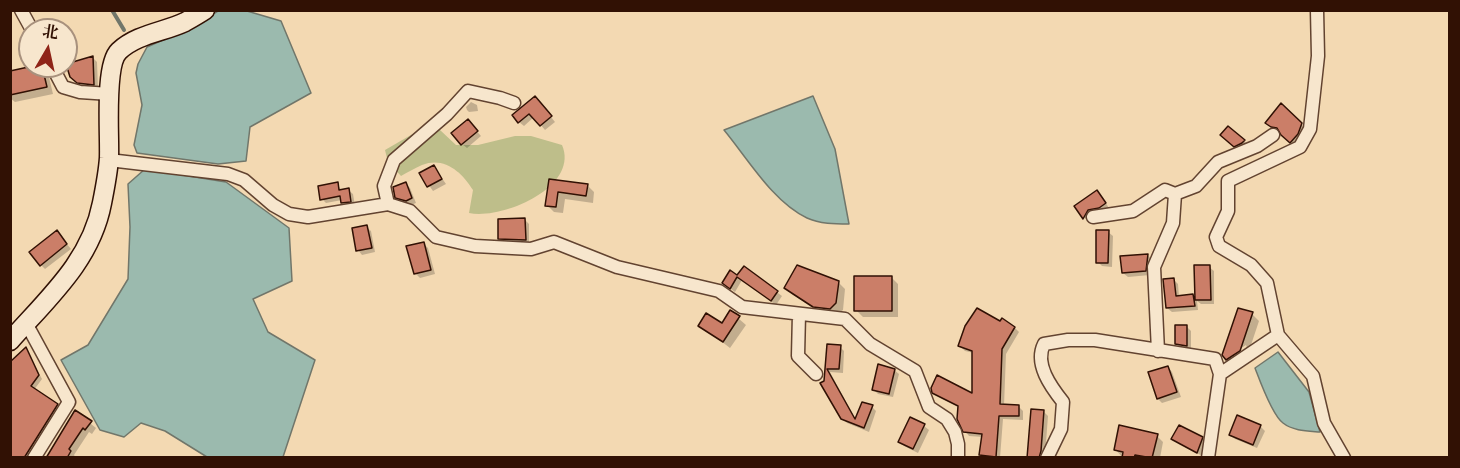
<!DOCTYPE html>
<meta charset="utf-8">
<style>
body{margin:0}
#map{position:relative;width:1460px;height:468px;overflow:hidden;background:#f3d9b2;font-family:"EB Garamond","Noto Serif SC",serif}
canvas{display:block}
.frame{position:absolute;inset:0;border:12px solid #311104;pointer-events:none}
.north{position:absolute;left:18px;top:18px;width:60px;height:60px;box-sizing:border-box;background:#f7e6cd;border:2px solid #a8917d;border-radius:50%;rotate:9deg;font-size:16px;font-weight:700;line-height:24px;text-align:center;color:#311104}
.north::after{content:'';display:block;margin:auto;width:21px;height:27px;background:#8f2418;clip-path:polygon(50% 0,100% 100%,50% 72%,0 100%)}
</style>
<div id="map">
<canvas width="1460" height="468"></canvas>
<div class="frame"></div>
<div class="north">北</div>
</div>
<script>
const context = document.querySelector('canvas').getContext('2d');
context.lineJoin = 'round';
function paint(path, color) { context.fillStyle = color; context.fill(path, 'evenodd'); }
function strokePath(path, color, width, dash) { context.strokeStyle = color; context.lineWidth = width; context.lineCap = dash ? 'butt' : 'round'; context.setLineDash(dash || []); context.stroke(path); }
const green = new Path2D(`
 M 423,128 L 440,130 L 456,145 L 478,145 L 515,136 L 531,136 L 562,145 C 580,187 502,220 469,213 L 473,190 C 462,172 444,156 422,165 C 415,168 408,172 401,176 L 388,162 L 385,150 Z`);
const water = new Path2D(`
 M 218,11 L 247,11 L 281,21 L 311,93 L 250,127 L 246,161 L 218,164 L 137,153 L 134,145 L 142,105 L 136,73 L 138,64 L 147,47 L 192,27 Z
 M 813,96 L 835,149 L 849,224 C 835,224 820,224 807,218 C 773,202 748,159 724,130 Z
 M 145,169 L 226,182 L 289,228 L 292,281 L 253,299 L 268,332 L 315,360 L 283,457 L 207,457 L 165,431 L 141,423 L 124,437 L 100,430 L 61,360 L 88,345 L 128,279 L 130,227 L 128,184 Z
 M 1278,352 L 1309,392 L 1320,432 C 1308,431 1293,431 1283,423 C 1272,415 1260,381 1255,368 Z`);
const shadow = new Path2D(`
 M 93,58 L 97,62 L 98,88 L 83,86 L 77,81 Z
 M 42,66 L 48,73 L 53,94 L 15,102 L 10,98 L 10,73 Z
 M 471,102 L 477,105 L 478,111 L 469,112 L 467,110 L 466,107 Z
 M 539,102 L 555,122 L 545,130 L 534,117 L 524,126 L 519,122 Z
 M 1282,105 L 1306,129 L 1295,146 L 1281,131 L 1272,127 Z
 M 472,126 L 481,136 L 467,148 L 462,144 Z
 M 1228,128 L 1244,141 L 1248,145 L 1240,150 L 1227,139 Z
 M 434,167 L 446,184 L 433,191 L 421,174 Z
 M 550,180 L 587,185 L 594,192 L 593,203 L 565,199 L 563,213 L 554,212 L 547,205 Z
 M 337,184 L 342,191 L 348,190 L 353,194 L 355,206 L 347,207 L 342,200 L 326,203 L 322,199 Z
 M 406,184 L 410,188 L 416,203 L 411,205 L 401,202 L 396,197 Z
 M 1101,196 L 1109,208 L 1104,212 L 1093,214 L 1088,222 L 1076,206 Z
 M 525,220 L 529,224 L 529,244 L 504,243 L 499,238 Z
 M 366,227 L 371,231 L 375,252 L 362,255 L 358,250 Z
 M 1108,232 L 1113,236 L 1112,267 L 1102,266 L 1098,262 Z
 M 61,237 L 71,249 L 45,269 L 41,265 Z
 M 423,243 L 428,248 L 435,274 L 420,278 L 415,273 Z
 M 1147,255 L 1152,259 L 1150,275 L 1128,277 L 1123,273 Z
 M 1209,267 L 1214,271 L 1214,304 L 1201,304 L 1197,301 L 1198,310 L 1172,312 L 1167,308 L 1174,280 L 1178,284 L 1179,297 L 1193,296 L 1196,300 Z
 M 744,268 L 782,296 L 776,305 L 742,280 L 735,292 L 723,283 L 730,272 L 738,277 Z
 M 891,277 L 898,284 L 898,317 L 863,317 L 856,310 Z
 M 838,282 L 845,289 L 843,310 L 837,315 L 821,313 L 793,295 L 786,288 Z
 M 731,312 L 746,325 L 730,348 L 700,325 L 722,325 Z
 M 1252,314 L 1259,321 L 1247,357 L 1232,366 L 1225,358 ZM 1246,345 L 1247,348 L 1231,358 L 1231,355 Z
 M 1001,323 L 1015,328 L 1019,332 L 1006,354 L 1004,406 L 1019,407 L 1023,411 L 1023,420 L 1003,419 L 1000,458 L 984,458 L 981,455 L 983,437 L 969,436 L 965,431 L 959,407 L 939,397 L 934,392 L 974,396 L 974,353 L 965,351 L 960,346 Z
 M 1187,327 L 1191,331 L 1191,350 L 1181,348 L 1176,344 Z
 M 828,346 L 840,347 L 844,351 L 843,373 L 830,372 L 856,420 L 872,407 L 876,411 L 869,432 L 847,423 L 842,418 L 826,382 Z
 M 26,349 L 42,379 L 34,390 L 61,409 L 30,458 L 10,458 Z
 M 1168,367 L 1172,372 L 1181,397 L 1162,403 L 1158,399 Z
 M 894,370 L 899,374 L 893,397 L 878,394 L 873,389 Z
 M 76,412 L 96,428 L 92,434 L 89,432 L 74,455 L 76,458 L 48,458 Z
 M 1044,412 L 1048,416 L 1045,456 L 1029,458 Z
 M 911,419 L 924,426 L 929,430 L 918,453 L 904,446 L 900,442 Z
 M 1260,426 L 1265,431 L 1257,448 L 1235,439 L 1231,435 Z
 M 1157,436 L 1163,442 L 1160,458 L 1123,458 L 1115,449 Z
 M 1173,438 L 1202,439 L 1206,443 L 1202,456 Z`);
const stream = new Path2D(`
 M 112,10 L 124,30`);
const building = new Path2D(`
 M 93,56 L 94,85 L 77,83 L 70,77 L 66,64 Z
 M 33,66 L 42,66 L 47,87 L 10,95 L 10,71 Z
 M 535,96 L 552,116 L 540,126 L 529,114 L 518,123 L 512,115 Z
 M 1281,103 L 1302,123 L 1298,134 L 1290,143 L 1281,135 L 1277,128 L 1271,127 L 1265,123 Z
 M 468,119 L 478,131 L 461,145 L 451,133 Z
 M 1228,126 L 1245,140 L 1242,143 L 1234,147 L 1220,135 Z
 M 434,165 L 442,179 L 427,187 L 419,173 Z
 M 549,179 L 588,184 L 586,196 L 558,192 L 556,207 L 545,206 Z
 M 338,182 L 339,190 L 349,188 L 351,202 L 341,203 L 340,196 L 320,200 L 318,186 Z
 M 406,182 L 412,198 L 406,201 L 395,198 L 393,187 Z
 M 1097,190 L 1106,203 L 1099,208 L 1088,210 L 1083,219 L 1074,206 Z
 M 525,218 L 526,240 L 498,239 L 498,219 Z
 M 367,225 L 372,248 L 356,251 L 352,228 Z
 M 57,230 L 67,244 L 40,266 L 29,252 Z
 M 1096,230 L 1109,230 L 1108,263 L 1096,263 Z
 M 424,242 L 431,270 L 414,274 L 406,246 Z
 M 1148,254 L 1146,271 L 1122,273 L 1120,256 Z
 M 797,265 L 839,281 L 836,303 L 830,309 L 813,307 L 784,288 Z
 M 1194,265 L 1210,265 L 1211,300 L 1195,300 Z
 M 744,266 L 778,291 L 771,301 L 737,277 L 730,289 L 722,283 L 730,270 L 737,275 Z
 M 854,276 L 892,276 L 892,311 L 854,311 Z
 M 1174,278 L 1176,296 L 1193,294 L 1195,306 L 1166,308 L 1163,279 Z
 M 977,308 L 1000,321 L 1002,318 L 1015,327 L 1002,349 L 1000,404 L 1019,405 L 1019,416 L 999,416 L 996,457 L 979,455 L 982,434 L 963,432 L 957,419 L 958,406 L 932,393 L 931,388 L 937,375 L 972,393 L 972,351 L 958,346 L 965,326 Z
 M 1238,308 L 1253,312 L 1240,351 L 1226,360 L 1222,355 Z
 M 730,310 L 740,316 L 723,342 L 698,326 L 706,313 L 722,323 Z
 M 1175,325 L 1187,325 L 1187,346 L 1175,344 Z
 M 827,344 L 841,345 L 839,369 L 827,369 L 855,419 L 862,402 L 873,405 L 864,428 L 841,419 L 820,383 L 824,381 Z
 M 26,347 L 39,375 L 31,386 L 58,404 L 24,458 L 10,458 L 10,362 Z
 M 878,364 L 895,369 L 889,394 L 872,390 Z
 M 1168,366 L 1177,392 L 1157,399 L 1148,372 Z
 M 1031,409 L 1044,410 L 1041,451 L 1039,458 L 1027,458 Z
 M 75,410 L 92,421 L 85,430 L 83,428 L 69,449 L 71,451 L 67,458 L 46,458 Z
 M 1237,415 L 1261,425 L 1253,445 L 1229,435 Z
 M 910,417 L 925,424 L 913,449 L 898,442 Z
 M 1119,425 L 1158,434 L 1152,458 L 1135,455 L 1134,458 L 1122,458 L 1123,452 L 1114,450 Z
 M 1179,425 L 1203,437 L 1197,453 L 1171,439 Z`);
const street = new Path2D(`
 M 21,10 L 32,30
 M 1317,10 L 1318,56 L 1310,129 L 1300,147 L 1228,181 L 1228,211 L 1216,237 L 1219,246 L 1251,265 L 1267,283 L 1278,335 L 1313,376 L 1324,423 L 1344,458
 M 52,66 L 63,87 L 80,92 L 110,94
 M 109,160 L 228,174 L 244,180 L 273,205 L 289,214 L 308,217 L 388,204 L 410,211 L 436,237 L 475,246 L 531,249 L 554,242 L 617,267 L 719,291 L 742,307 L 845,319 L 870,344 L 915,371 L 929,407 L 947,419 L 955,432 L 958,444 L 958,458
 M 1175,194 L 1196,186 L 1218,162 L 1257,146 L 1273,135
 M 388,204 L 384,186 L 394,160 L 447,114 L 468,91 L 500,98 L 514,103
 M 1093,217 L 1133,211 L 1165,190 L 1175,194 L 1173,223 L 1154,267 L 1158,351
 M 799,314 L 798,356 L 816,374
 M 26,323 L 69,402 L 34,458
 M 1220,374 L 1278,335
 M 1047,458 L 1061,429 L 1063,402 C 1051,387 1034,364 1044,344 L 1068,340 L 1095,340 L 1215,359 L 1220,374 L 1208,458`);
const secondary = new Path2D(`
 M 10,341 C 48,298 91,261 102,203 C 105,188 108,173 109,158 C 110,135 104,65 119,51 C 137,34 164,32 185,22 C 192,18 199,14 205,10`);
paint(green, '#bebe8a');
paint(water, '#9bbaae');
strokePath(water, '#71766a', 1.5);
paint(shadow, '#0003');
strokePath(stream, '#71766a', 4);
paint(building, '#cb7e68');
strokePath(building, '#311104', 1.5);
strokePath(street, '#624330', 15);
strokePath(secondary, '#311104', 21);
strokePath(street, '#f7e6cd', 12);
strokePath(secondary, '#f7e6cd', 18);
</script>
